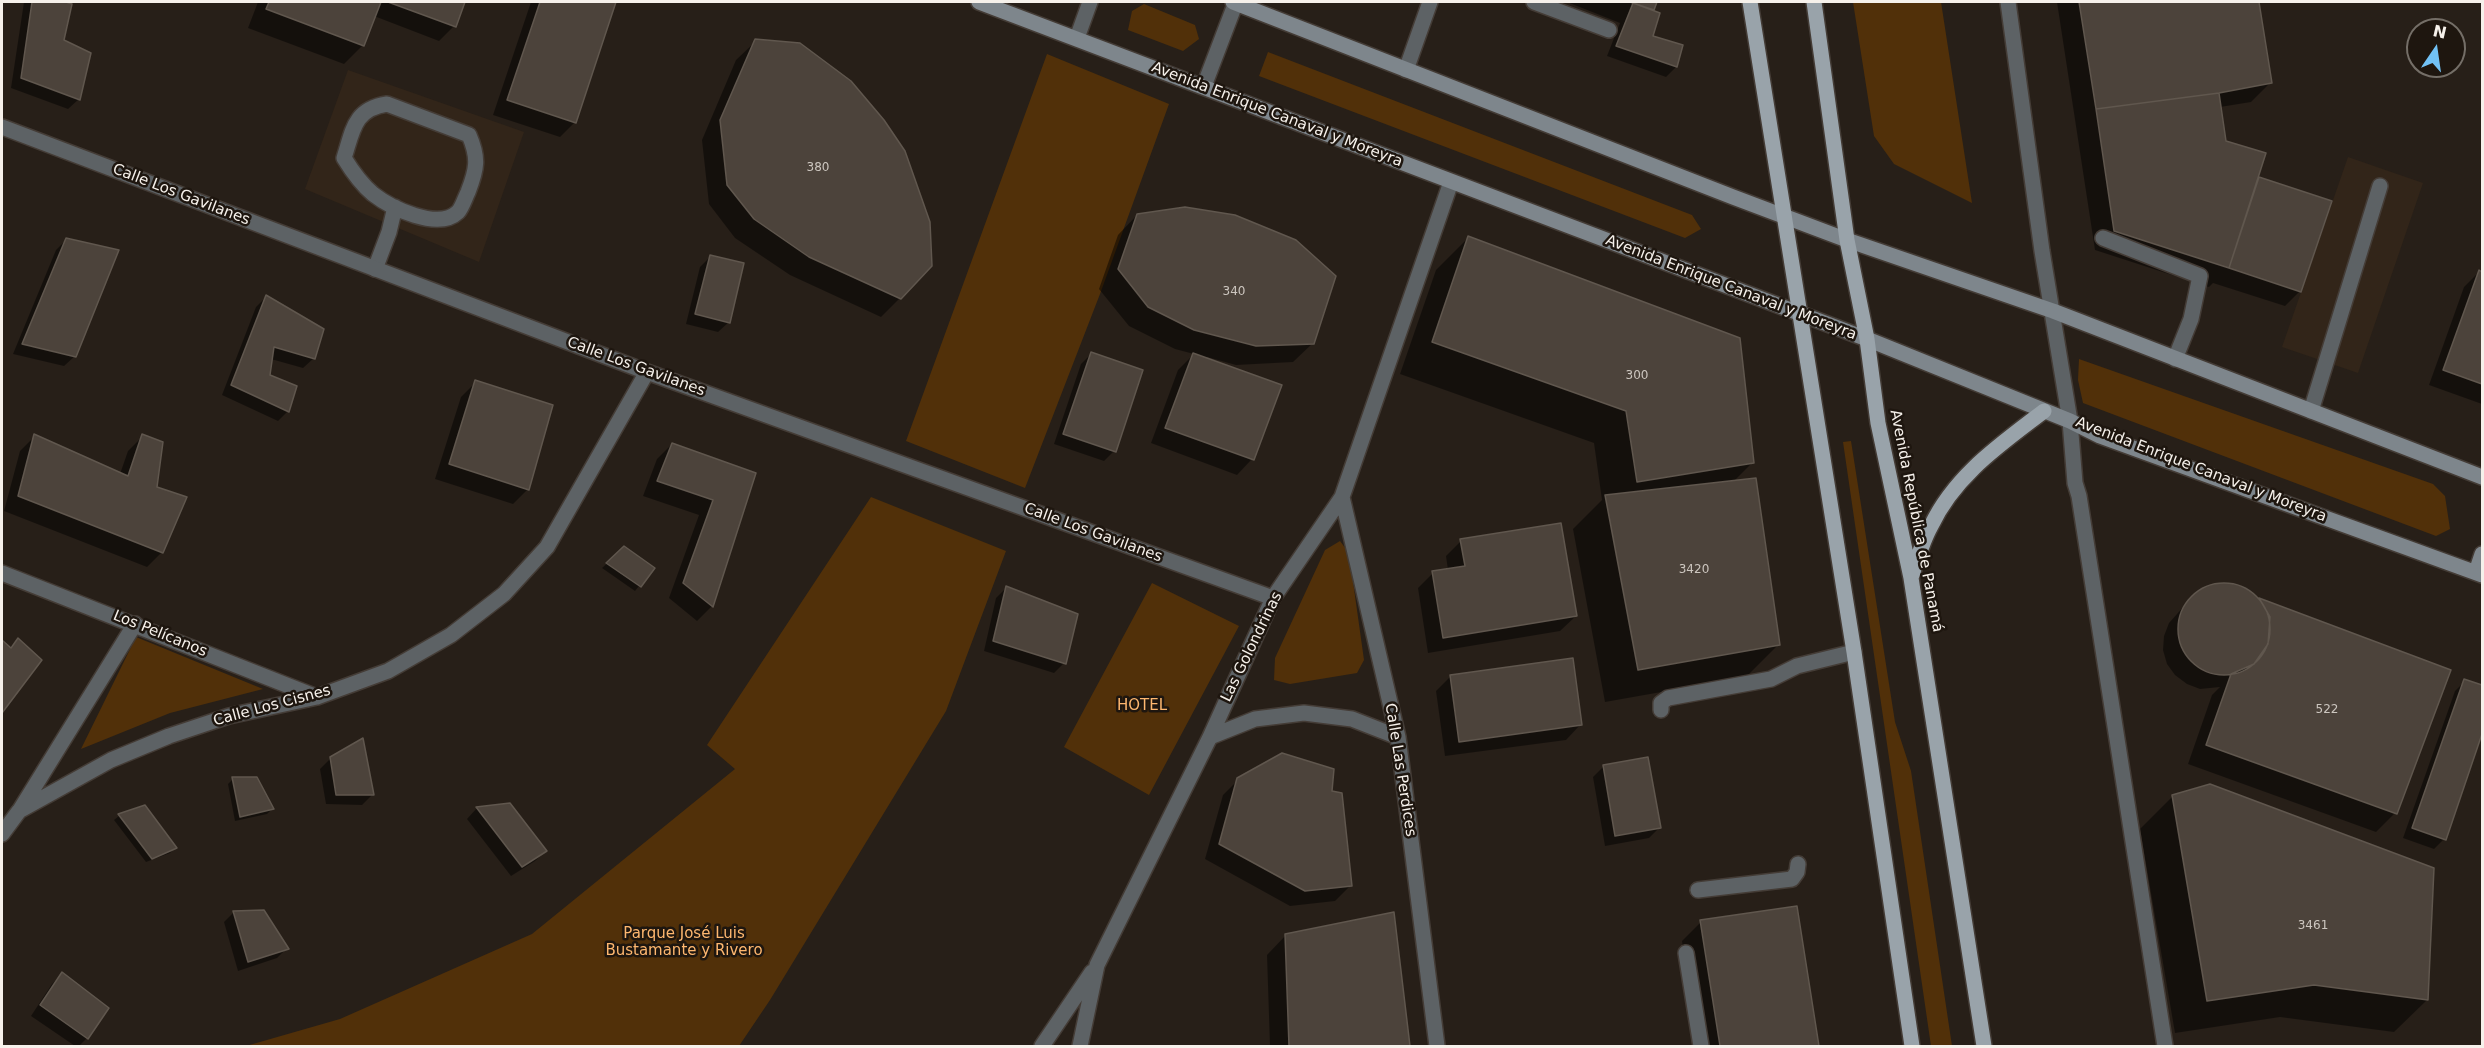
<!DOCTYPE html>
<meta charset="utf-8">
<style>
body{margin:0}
#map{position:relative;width:2484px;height:1048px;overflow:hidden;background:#271f18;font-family:"DejaVu Sans",sans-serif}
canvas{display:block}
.frame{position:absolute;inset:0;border:3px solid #f6f1eb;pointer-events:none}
.north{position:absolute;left:2406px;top:18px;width:60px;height:60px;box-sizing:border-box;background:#1e160f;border:2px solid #746e67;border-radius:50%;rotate:13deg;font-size:16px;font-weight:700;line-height:24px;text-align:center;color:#f6f1eb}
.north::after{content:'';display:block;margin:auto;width:21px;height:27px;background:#71c1f5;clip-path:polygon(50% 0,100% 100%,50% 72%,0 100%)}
</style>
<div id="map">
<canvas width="2484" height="1048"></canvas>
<div class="frame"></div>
<div class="north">N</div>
</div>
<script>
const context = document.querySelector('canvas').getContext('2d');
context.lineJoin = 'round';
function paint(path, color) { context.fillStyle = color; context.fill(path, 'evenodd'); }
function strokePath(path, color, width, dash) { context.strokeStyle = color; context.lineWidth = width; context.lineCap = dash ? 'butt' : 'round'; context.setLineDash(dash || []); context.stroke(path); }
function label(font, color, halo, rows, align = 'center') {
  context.font = font + ' "DejaVu Sans",sans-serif'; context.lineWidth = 5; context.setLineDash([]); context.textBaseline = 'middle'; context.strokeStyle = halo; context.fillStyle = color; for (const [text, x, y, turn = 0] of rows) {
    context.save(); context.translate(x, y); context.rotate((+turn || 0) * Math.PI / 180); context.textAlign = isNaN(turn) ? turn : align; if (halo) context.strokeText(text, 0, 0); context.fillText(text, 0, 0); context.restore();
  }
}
const built = new Path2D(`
 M 348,70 L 524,132 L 479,262 L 305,189 Z
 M 2348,157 L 2423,183 L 2358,373 L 2282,347 Z`);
const green = new Path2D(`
 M 1853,2 L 1941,2 L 1972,203 L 1894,164 L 1874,136 Z
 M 1144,4 L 1195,25 L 1199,39 L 1183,51 L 1128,30 L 1132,11 Z
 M 1268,52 L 1692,215 L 1701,229 L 1685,238 L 1259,76 Z
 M 1047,54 L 1169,104 L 1100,294 L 1025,488 L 906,441 Z
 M 2079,359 L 2433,484 L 2445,496 L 2450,529 L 2436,536 L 2083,403 L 2078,380 Z
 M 1851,441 L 1895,722 L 1911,771 L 1952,1046 L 1931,1046 L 1843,442 Z
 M 871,497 L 1006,551 L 946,711 L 770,1000 L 739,1046 L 246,1046 L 340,1019 L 532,934 L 735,769 L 707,745 Z
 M 1340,541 L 1349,553 L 1364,660 L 1357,673 L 1290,684 L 1274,680 L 1275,658 L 1325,550 Z
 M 1152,583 L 1239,626 L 1149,795 L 1064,747 Z
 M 136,637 L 263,689 L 170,713 L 81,749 Z`);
const shadow = new Path2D(`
 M 24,2 L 63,2 L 70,5 L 62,40 L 79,99 L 68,109 L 11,88 Z
 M 258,2 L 464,2 L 454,26 L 439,41 L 374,16 L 363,45 L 344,64 L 248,28 Z
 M 531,2 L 615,2 L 575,122 L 560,137 L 493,115 Z
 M 1567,2 L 1655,2 L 1650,11 L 1651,37 L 1676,67 L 1666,77 L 1607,56 L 1620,23 Z
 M 2057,2 L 2258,2 L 2270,83 L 2251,102 L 2220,107 L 2225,142 L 2255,184 L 2259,179 L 2300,291 L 2285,306 L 2213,283 L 2209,287 L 2095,250 Z
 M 756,41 L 900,298 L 881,317 L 790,275 L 735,238 L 709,204 L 702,140 L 736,60 Z
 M 1137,215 L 1313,343 L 1293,362 L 1236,365 L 1207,357 L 1206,359 L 1280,386 L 1252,459 L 1237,475 L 1151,443 L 1178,370 L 1194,354 L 1175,349 L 1129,326 L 1099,289 L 1118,235 Z
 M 1468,238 L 1753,462 L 1733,482 L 1779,644 L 1746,677 L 1605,702 L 1573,529 L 1602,500 L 1594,443 L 1400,374 L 1436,270 Z
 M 66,240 L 75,356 L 64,366 L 13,354 L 56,250 Z
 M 710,257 L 729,322 L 718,332 L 686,324 L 700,267 Z
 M 2479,272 L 2482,273 L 2482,404 L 2429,385 L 2464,287 Z
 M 266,297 L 314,358 L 303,368 L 271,359 L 268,376 L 288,411 L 278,421 L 222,395 L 256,307 Z
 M 1091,354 L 1114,451 L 1104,461 L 1054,444 L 1081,364 Z
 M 476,382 L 528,489 L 513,504 L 435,479 L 461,397 Z
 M 35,436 L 120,474 L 128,451 L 143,436 L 156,489 L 162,552 L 147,567 L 4,511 L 20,451 Z
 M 672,444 L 754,474 L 712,606 L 697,621 L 669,598 L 699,515 L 643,496 L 657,459 Z
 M 1461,541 L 1576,616 L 1560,631 L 1428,653 L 1418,588 L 1433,573 L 1448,570 L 1446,556 Z
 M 624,548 L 639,586 L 635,591 L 602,568 Z
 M 2220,584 L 2234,585 L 2247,590 L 2259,600 L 2449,670 L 2395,813 L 2376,832 L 2188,764 L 2212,695 L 2220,687 L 2200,689 L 2187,684 L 2175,675 L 2167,664 L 2163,650 L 2164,636 L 2169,623 L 2193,596 L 2206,588 Z
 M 1006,588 L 1064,663 L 1054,673 L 984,651 L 996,598 Z
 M 18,640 L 40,660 L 2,711 L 2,642 L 9,648 Z
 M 1451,676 L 1581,724 L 1566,740 L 1445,756 L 1436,691 Z
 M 2465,681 L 2482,687 L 2482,729 L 2444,839 L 2434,849 L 2403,838 L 2455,691 Z
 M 331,758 L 372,795 L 362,805 L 326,804 L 320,769 Z
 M 1647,759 L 1659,828 L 1649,838 L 1605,846 L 1593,777 L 1603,767 Z
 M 233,779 L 272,809 L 267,814 L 235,821 L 228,784 Z
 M 1238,780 L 1330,792 L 1350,886 L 1335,901 L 1290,906 L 1205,859 L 1223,795 Z
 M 2173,796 L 2427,1000 L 2394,1032 L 2280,1017 L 2175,1033 L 2140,829 Z
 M 509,805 L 545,851 L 535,861 L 511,876 L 467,819 L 476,809 Z
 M 145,806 L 175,848 L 170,853 L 146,862 L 114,820 L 119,816 Z
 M 1795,908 L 1817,1046 L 1698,1046 L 1682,941 L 1701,922 Z
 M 234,912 L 287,948 L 277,958 L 238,971 L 224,922 Z
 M 1392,914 L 1409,1046 L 1270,1046 L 1267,955 L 1286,935 Z
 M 62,974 L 87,1038 L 79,1046 L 75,1046 L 31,1016 L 52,984 Z`);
const building = new Path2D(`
 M 32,2 L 66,2 L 72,4 L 64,40 L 91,53 L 80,100 L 21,78 Z
 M 269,2 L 381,2 L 364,46 L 266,9 Z
 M 388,2 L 465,2 L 456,27 Z
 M 540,2 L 616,2 L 576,123 L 507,100 Z
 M 1630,2 L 1657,2 L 1654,10 Z
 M 2079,2 L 2259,2 L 2272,83 L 2219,93 L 2096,109 Z
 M 1633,3 L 1660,13 L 1653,36 L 1683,45 L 1677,67 L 1616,46 Z
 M 755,39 L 800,43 L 851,81 L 884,120 L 905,151 L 930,222 L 932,266 L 901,299 L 809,257 L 754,219 L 727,185 L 720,120 Z
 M 2219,93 L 2226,141 L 2266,153 L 2229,268 L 2114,231 L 2096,109 Z
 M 2259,177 L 2332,201 L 2301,292 L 2229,268 Z
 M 1185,207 L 1235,215 L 1296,240 L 1336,276 L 1314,344 L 1256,346 L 1194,330 L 1148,307 L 1118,269 L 1137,214 Z
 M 1468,236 L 1740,338 L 1754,463 L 1637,482 L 1626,411 L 1432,342 Z
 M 66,238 L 119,250 L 76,357 L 22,344 Z
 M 710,255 L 744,263 L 730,323 L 695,314 Z
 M 2479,270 L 2482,272 L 2482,384 L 2443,370 Z
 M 266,295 L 324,329 L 315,359 L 274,347 L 270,375 L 297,386 L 289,412 L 231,385 Z
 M 1091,352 L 1143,370 L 1116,452 L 1063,434 Z
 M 1193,353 L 1282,385 L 1254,460 L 1165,428 Z
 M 475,380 L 553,405 L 529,490 L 449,464 Z
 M 34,434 L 128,476 L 142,434 L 163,442 L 157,487 L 187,497 L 163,553 L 18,496 Z
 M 672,443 L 756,473 L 713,607 L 683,583 L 713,500 L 657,481 Z
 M 1756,478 L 1780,645 L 1638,670 L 1605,495 Z
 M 1561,523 L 1577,616 L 1443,638 L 1432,571 L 1465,566 L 1460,539 Z
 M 624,546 L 655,568 L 641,587 L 606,563 Z
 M2178 629a46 46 0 1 1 92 0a46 46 0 1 1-92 0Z
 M 1006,586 L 1078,614 L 1066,664 L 993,641 Z
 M 2259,598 L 2451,670 L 2397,814 L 2206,745 L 2231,674 L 2254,664 L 2268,644 L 2270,617 Z
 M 18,638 L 42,660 L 2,713 L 2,640 L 11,648 Z
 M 1573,658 L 1582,725 L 1459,742 L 1450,675 Z
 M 2464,679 L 2482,685 L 2482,734 L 2446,840 L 2412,828 Z
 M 363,738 L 374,795 L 336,795 L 330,757 Z
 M 1282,753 L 1334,769 L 1332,791 L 1342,793 L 1352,886 L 1305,891 L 1219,844 L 1237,778 Z
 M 1648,757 L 1661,828 L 1615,836 L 1603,765 Z
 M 232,777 L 257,777 L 274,809 L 240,817 Z
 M 2210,784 L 2434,868 L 2428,1000 L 2314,985 L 2207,1001 L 2172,795 Z
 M 510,803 L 547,851 L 522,867 L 476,807 Z
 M 145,805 L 177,848 L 152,859 L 118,814 Z
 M 1797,906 L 1819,1046 L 1720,1046 L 1700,920 Z
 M 264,910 L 289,949 L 248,962 L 233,911 Z
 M 1394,912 L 1410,1046 L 1289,1046 L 1285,934 Z
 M 62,972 L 109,1008 L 88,1039 L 40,1005 Z`);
const lane = new Path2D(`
 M 1534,2 L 1609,30
 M 1406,70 L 1430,2
 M 387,104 L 469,135 C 479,158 477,169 468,192 C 465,198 462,208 458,212 C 438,231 391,208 373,194 C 361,184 352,171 344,158 C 353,130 354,109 387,104 Z
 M 2103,238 L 2200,276 L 2191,319 L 2175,359
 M 375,269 L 389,232 L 395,207
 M 2311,411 L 2380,186
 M 1661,710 L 1661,703 L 1668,698 L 1771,679 L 1797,666 L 1854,652
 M 1698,890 L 1792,879 L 1797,872 L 1798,864
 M 1686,953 L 1701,1046`);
const street = new Path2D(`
 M 2008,2 L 2042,251 L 2070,421 L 2075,483 L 2079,496 L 2165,1046
 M 1077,38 L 1090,2
 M 1204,86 L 1236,2
 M 2,127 L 647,372 L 1273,598
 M 1342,497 L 1398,737 L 1437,1046
 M 2,573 L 317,697
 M 1210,737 L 1255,719 L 1304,713 L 1352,719 L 1398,737
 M 20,810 L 135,624
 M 2,834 L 19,811 L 111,760 L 169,736 L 229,716 L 317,697 L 388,671 L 451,635 L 504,594 L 547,547 L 647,372
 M 1042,1046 L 1092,972
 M 1080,1046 L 1097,965 L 1210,737 L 1273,598 L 1342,497 L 1451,182`);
const secondary = new Path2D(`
 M 979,2 L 1867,339 L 2070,421 L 2100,436 L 2482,575
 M 1233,2 L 1733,197 L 1847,240 L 2053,311 L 2482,477
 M 2476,572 L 2482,554`);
const primary = new Path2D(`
 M 1750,2 L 1854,652 L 1912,1046
 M 1814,2 L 1847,240 L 1867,339 L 1878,423 L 1911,578 L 1984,1046
 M 1911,578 C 1917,561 1922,542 1931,526 C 1955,475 2001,444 2044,411`);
const numberNames = [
 ["380",818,168],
 ["340",1234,292],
 ["300",1637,376],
 ["3420",1694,570],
 ["522",2327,710],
 ["3461",2313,926]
];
const streetNames = [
 ["Avenida Enrique Canaval y Moreyra",1277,115,21],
 ["Calle Los Gavilanes",181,195,21],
 ["Avenida Enrique Canaval y Moreyra",1731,288,21],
 ["Calle Los Gavilanes",636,367,20],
 ["Avenida Enrique Canaval y Moreyra",2201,470,21],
 ["Avenida República de Panamá",1916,521,79],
 ["Calle Los Gavilanes",1093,533,20],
 ["Los Pelícanos",160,634,22],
 ["Las Golondrinas",1252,647,-64],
 ["Calle Los Cisnes",272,706,-15],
 ["Calle Las Perdices",1400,770,81]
];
const parkNames = [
 ["HOTEL",1142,706],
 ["Parque José Luis",684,934],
 ["Bustamante y Rivero",684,951]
];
paint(built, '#322519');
paint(green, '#513009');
paint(shadow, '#0007');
paint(building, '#4c433b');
strokePath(building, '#60574e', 1.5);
strokePath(lane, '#443c36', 18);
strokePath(street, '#443c36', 18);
strokePath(secondary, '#443c36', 18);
strokePath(primary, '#443c36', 18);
strokePath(lane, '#5d6265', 15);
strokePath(street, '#5d6265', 15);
strokePath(secondary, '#7e868c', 15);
strokePath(primary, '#99a3aa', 15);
label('12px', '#ccc6bf', null, numberNames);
label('15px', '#f6f1eb', '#1e160f', streetNames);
label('15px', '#feb76f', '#1e160f', parkNames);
</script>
